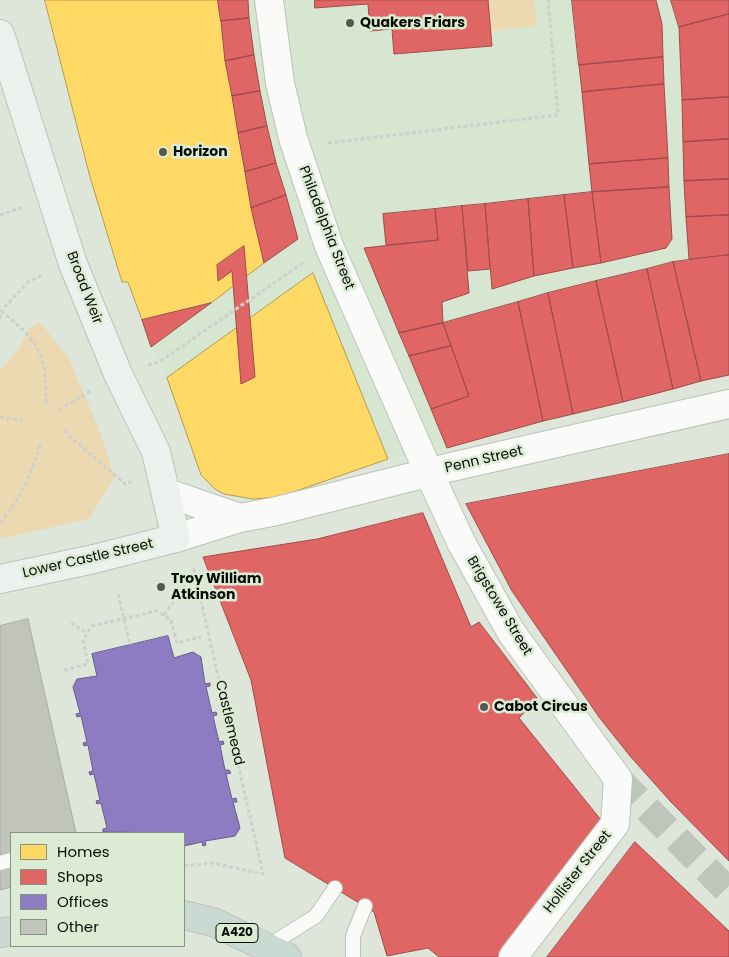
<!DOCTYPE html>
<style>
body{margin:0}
#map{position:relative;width:729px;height:957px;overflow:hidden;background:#dee6da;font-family:Poppins,sans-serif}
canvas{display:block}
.legend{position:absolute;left:10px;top:832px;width:175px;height:115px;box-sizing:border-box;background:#dcecd4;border:1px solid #879382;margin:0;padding:6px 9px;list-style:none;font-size:15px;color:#080d06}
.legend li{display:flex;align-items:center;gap:10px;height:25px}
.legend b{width:25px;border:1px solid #879382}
</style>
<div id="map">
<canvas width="729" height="957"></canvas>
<ul class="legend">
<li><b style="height:14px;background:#ffd966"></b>Homes</li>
<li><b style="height:14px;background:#e06666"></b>Shops</li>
<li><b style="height:14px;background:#8e7cc3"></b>Offices</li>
<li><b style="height:14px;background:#c0c4ba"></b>Other</li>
</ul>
</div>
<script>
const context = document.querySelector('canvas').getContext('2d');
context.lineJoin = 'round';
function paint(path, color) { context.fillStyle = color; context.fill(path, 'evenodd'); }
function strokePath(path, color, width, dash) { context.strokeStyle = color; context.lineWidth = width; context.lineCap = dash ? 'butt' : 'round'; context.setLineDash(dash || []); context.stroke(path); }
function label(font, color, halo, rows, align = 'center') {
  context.font = font + ' Poppins,sans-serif'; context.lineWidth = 5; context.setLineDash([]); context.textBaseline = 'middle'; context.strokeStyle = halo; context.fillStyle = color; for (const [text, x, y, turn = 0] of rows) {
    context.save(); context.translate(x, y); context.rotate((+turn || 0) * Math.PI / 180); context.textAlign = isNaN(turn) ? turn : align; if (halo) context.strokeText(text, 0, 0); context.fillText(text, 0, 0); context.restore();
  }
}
const built = new Path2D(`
 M 218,0 L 729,0 L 729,375 L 447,448 L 388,459 L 279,497 L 241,498 L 215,489 L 201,475 L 197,467 L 167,378 L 151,347 L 142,320 L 211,303 L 264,263 L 251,208 Z`);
const green = new Path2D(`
 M 488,0 L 534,0 L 537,26 L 491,31 Z
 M 40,322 L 68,357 L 96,422 L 115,476 L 89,519 L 0,539 L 0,371 L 18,350 L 29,329 Z`);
const homes = new Path2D(`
 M 45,0 L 218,0 L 238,133 L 264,263 L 211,303 L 142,320 L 128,282 L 122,282 L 90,177 Z
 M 313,273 L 388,459 L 279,497 L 253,499 L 224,494 L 215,489 L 201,475 L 167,378 Z`);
const shops = new Path2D(`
 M 218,0 L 248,0 L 249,18 L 221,21 Z
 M 315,0 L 488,0 L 492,46 L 394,54 L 392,29 L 370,31 L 368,4 L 315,8 Z
 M 572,0 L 656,0 L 662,24 L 663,57 L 579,65 Z
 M 671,0 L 729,0 L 729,14 L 679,27 Z
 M 729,14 L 729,97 L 682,100 L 679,27 Z
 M 249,18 L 254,55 L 225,61 L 221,21 Z
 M 254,55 L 260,91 L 232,96 L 225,61 Z
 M 663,57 L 664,84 L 582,92 L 579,65 Z
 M 664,84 L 668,158 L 589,164 L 582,92 Z
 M 260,91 L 267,126 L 238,133 L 232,96 Z
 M 729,97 L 729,139 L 683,142 L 682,100 Z
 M 267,126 L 276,163 L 245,172 L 238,133 Z
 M 729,139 L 729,179 L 684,181 L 683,142 Z
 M 668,158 L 669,187 L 592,192 L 589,164 Z
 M 276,163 L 286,195 L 251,208 L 245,172 Z
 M 729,179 L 729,215 L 686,217 L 684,181 Z
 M 669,187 L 672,239 L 666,248 L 601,263 L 592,192 Z
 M 592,192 L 601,263 L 573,268 L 564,195 Z
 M 286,195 L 298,239 L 264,263 L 251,208 Z
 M 564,195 L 573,268 L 534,276 L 528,199 Z
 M 528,199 L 534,276 L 492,289 L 485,204 Z
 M 485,204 L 490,269 L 468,271 L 462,206 Z
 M 462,206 L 469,293 L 442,302 L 443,323 L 399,333 L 364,248 L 438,240 L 435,209 Z
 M 435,209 L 438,240 L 386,245 L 383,214 Z
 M 729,215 L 729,255 L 689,259 L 686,217 Z
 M 244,246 L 255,377 L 241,384 L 232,271 L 218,281 L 217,265 Z
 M 729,255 L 729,375 L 701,381 L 673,262 Z
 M 673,262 L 701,381 L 673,389 L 647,269 Z
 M 647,269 L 673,389 L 623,402 L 596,281 Z
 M 596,281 L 623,402 L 573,414 L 548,293 Z
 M 548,293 L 573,414 L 543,421 L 518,302 Z
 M 518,302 L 543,421 L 447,448 L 431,409 L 469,396 L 443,323 Z
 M 211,303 L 151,347 L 142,320 Z
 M 443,323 L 451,346 L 409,356 L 399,333 Z
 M 451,346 L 469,396 L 431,409 L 409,356 Z
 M 729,454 L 729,861 L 671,802 L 630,756 L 599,717 L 512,591 L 466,504 Z
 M 423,513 L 471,627 L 479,622 L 537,698 L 519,718 L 601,820 L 502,957 L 439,957 L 428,948 L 387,956 L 374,912 L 285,858 L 251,680 L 203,557 L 317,539 Z
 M 635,842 L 729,931 L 729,957 L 547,957 Z`);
const offices = new Path2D(`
 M 168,636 L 174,658 L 193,652 L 201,657 L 205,684 L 210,683 L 210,686 L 206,687 L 212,713 L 216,712 L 217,715 L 213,716 L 219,742 L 223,741 L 224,744 L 220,745 L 225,770 L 229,770 L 231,773 L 226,774 L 232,799 L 236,798 L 237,802 L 233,802 L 240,828 L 235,836 L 205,841 L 206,845 L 203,846 L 202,842 L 184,846 L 184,833 L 103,832 L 103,829 L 107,828 L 101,803 L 97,804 L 96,801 L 100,800 L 94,774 L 90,775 L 89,772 L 93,771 L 88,745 L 84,746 L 83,743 L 87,742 L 81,716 L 77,717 L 76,714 L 80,713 L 73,687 L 77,679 L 97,676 L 92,654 Z`);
const building = new Path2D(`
 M 28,619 L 76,833 L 11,833 L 11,887 L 0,890 L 0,626 Z`);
const streetTunnel = new Path2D(`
 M 618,779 L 729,892`);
const path = new Path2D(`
 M 328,143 L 558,115 L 548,0
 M 0,215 L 23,207
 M 1,311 C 40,342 47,355 46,405
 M 0,319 L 1,311 L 29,281 L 43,275
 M 148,365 L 159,362 L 303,263
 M 59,410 L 92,390
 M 0,417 L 26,421
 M 64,431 L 125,484 L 131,482
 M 0,523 C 20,500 32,472 41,443
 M 118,594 L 130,645
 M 164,615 L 195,572
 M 71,623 L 87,633
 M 64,670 L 88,664 L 83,640 L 92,626 L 157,611 L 171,620 L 177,643 L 201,637
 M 184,866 L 213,863 L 263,874 L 193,566`);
const lane = new Path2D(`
 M 0,863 L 11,860
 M 268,946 L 316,916 L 335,888
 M 353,957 L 353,936 L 365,906`);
const street = new Path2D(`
 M 269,0 L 280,83 L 293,138 L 329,246 L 429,473 L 461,542 L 511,632 L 618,779 L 615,824 L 513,957
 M 167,493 L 240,518
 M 176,538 L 240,518 L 277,511 L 451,467 L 729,404`);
const secondary = new Path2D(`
 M 0,34 L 73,264 L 118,374 L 156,452 L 176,538 L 94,559 L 0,579`);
const highway = new Path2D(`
 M 184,915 L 213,922 L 287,957
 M 0,933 L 11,931`);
const markers = [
 [350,23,5,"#535950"],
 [163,152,5,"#535950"],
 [161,587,5,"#535950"],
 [484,707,5,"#535950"]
];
const shields = [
 [237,933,42]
];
const shieldNames = [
 ["A420",237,933]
];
const poiNames = [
 ["Quakers Friars",360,23],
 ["Horizon",173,152],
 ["Troy William",171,579],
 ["Atkinson",171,595],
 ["Cabot Circus",494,707]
];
const streetNames = [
 ["Philadelphia Street",326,228,69],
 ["Broad Weir",84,288,69],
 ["Penn Street",484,460,-13],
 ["Lower Castle Street",88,559,-13],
 ["Brigstowe Street",499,606,59],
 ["Castlemead",229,723,77],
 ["Hollister Street",578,872,-52]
];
paint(built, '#d7e6d0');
paint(green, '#ecd9b1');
paint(homes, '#ffd966');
strokePath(homes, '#b59c49', 1);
paint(shops, '#e06666');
strokePath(shops, '#9f4b49', 1);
paint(offices, '#8e7cc3');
strokePath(offices, '#665b8a', 1);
paint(building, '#c0c4ba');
strokePath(building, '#a8aba1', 1);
strokePath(streetTunnel, '#bec5ba', 28, [28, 14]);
strokePath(lane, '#bbc2b7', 16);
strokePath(street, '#bbc2b7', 30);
strokePath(secondary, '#bbc2b7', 30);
strokePath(highway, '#bdc1bb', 30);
strokePath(path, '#cdd0cc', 3, [4, 2.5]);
strokePath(lane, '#fafbf9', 14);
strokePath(street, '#fafbf9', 28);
strokePath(secondary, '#ecf1ee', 28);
strokePath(highway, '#cad9d2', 28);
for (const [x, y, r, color] of markers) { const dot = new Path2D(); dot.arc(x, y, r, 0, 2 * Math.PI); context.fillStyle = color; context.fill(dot); strokePath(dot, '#dcecd4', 2); }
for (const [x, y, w] of shields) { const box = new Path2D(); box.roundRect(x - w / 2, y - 9.5, w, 19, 4); context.fillStyle = '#dcecd4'; context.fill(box); strokePath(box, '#080d06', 1); }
label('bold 12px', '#080d06', null, shieldNames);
label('bold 14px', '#080d06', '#dcecd4', poiNames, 'left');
label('14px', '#080d06', '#dcecd4', streetNames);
</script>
